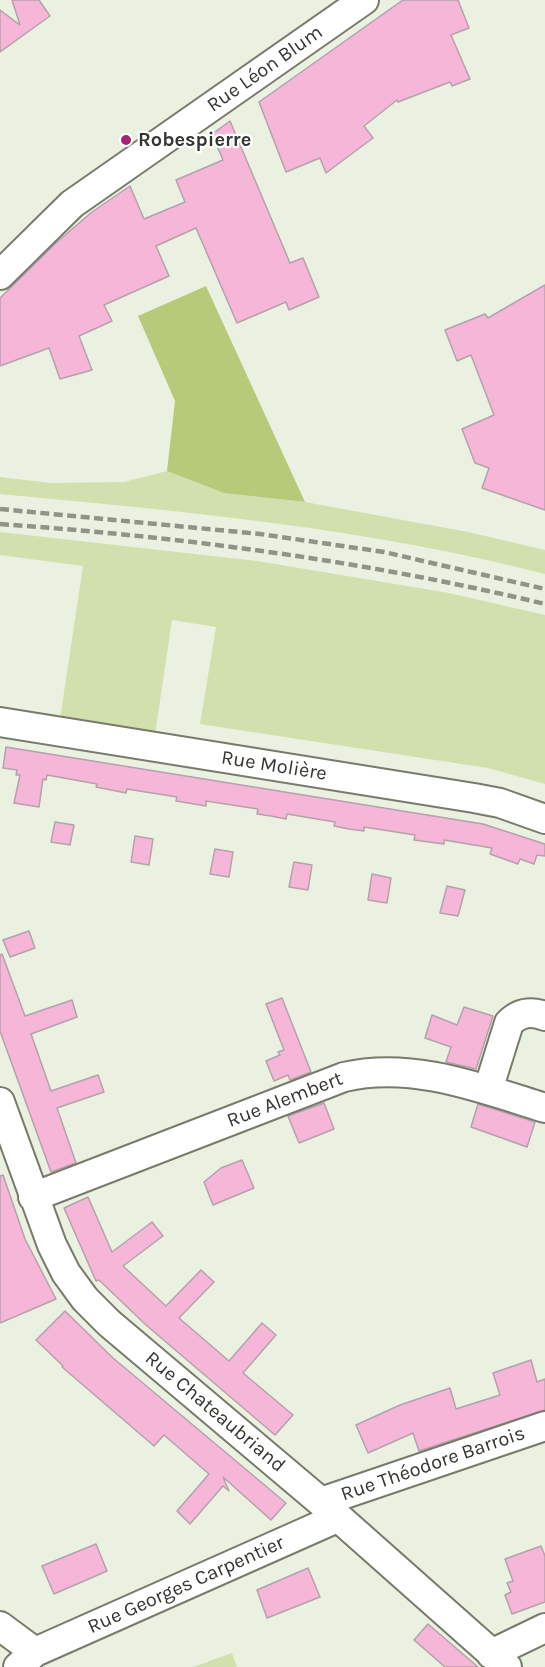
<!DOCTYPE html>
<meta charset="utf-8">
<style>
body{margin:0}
canvas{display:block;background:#ebf1e0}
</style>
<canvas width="545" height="1667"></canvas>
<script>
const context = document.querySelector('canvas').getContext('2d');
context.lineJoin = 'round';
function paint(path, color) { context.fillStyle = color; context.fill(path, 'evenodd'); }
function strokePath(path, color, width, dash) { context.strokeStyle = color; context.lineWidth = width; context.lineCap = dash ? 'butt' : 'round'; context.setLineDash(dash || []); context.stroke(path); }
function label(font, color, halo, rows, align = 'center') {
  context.font = font + ' Karla,sans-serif'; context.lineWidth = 4.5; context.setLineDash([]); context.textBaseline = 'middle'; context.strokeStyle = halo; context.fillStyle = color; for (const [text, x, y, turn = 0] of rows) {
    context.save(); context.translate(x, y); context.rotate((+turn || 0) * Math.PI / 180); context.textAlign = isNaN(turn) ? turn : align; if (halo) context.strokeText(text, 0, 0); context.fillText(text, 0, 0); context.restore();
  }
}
const green = new Path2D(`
 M 167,471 L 224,493 L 305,502 L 468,532 L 545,550 L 545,574 C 367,528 182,511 0,494 L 0,477 L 51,483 L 124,482 Z
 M 0,532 L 257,561 L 449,593 L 545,615 L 545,784 L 488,768 L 200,724 L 216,627 L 172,620 L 155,734 L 60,719 L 83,566 L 0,555 Z
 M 232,1653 L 237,1667 L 193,1667 Z`);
const forest = new Path2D(`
 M 206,286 L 305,502 L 224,493 L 167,471 L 175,401 L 138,316 Z`);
const building = new Path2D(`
 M 12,0 L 39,0 L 50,16 L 0,52 L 0,10 L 20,25 Z
 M 403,0 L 458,0 L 469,28 L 451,35 L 470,79 L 452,86 L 450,82 L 398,102 L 397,100 L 364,126 L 373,138 L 326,173 L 320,158 L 286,172 L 259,102 Z
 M 230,121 L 290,263 L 303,258 L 319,297 L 289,310 L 286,302 L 237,323 L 196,228 L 156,246 L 169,276 L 104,305 L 112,321 L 79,336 L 92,370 L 60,379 L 49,348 L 0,366 L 0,298 L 57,242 L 92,212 L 130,186 L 144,219 L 185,202 L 176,180 L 223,160 L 212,134 Z
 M 545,285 L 545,510 L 482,488 L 489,468 L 475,463 L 462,429 L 494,415 L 471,355 L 457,361 L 445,330 L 485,314 L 488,318 Z
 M 6,747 L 483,824 L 545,844 L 545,856 L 537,855 L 534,864 L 520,859 L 518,864 L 490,854 L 492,848 L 444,840 L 444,844 L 414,840 L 415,835 L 364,827 L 364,831 L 349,829 L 334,826 L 335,822 L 287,814 L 286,819 L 271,816 L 257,814 L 258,809 L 206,801 L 206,806 L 176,801 L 177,797 L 127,789 L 126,793 L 96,787 L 97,784 L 47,775 L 46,780 L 43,779 L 39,807 L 14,803 L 20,775 L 16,775 L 17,770 L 3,768 Z
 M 55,822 L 74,825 L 70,845 L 51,842 Z
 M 135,836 L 153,839 L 149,865 L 131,862 Z
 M 215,849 L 233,852 L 229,877 L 210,874 Z
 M 294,862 L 312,865 L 308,890 L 289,887 Z
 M 372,874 L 391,878 L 387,903 L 368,900 Z
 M 447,886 L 465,890 L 458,916 L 440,913 Z
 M 29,931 L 35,948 L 10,957 L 3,940 Z
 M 2,954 L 25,1016 L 72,1000 L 77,1017 L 31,1034 L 51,1091 L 98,1075 L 104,1092 L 57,1108 L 76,1163 L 51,1172 L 0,1031 L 0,955 Z
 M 282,998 L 311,1072 L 290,1080 L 288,1075 L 274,1081 L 266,1061 L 280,1055 L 278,1052 L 284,1050 L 266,1004 Z
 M 464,1007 L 493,1016 L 476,1069 L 446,1062 L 451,1047 L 425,1038 L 432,1015 L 457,1025 Z
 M 324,1103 L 334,1129 L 299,1143 L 288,1116 Z
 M 478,1104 L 535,1122 L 527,1147 L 471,1127 Z
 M 242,1160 L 254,1188 L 213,1205 L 204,1182 L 221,1168 Z
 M 3,1175 L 25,1239 L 56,1299 L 0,1323 L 0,1176 Z
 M 88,1197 L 112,1252 L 152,1222 L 163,1236 L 123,1266 L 166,1306 L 201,1270 L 214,1282 L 179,1318 L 229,1361 L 262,1323 L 276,1335 L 243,1373 L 293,1415 L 275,1435 L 146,1325 L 99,1280 L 96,1281 L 64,1208 Z
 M 65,1311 L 113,1358 L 286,1503 L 271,1520 L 223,1477 L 229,1491 L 223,1486 L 190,1524 L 177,1511 L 209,1474 L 164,1435 L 154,1446 L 62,1367 L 63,1366 L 36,1340 Z
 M 531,1360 L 537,1382 L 545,1379 L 545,1410 L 419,1451 L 413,1433 L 368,1453 L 356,1425 L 400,1405 L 450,1388 L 456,1409 L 500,1395 L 493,1373 Z
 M 96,1544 L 107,1571 L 54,1594 L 42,1566 Z
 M 541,1546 L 545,1556 L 545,1602 L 512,1614 L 505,1595 L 511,1592 L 507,1583 L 513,1581 L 505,1559 Z
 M 308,1568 L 320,1597 L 267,1618 L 257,1590 Z
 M 428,1624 L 478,1667 L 445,1667 L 414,1640 Z`);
const minor = new Path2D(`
 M 0,275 L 72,204 L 364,0
 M 0,722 L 474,798 L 500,803 L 545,819
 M 488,1090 L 509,1023 C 520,1012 531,1011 545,1016
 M 0,1102 L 52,1245 L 66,1273 L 85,1299 L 109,1323 L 321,1502 L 507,1667
 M 33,1197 L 344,1077 C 412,1061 481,1088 545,1108
 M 321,1502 L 545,1426
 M 0,1626 L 35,1652
 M 491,1654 L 545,1628
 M 18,1667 L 35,1652 L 337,1518`);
const rail = new Path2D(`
 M 0,509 L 260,534 L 384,552 L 545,589
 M 0,524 C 184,537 366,561 545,604`);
const markers = [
 [126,140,6,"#a22476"]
];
const streetNames = [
 ["Rue Léon Blum",265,69,-35],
 ["Rue Molière",274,766,9],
 ["Rue Alembert",285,1100,-21],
 ["Rue Chateaubriand",215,1412,40],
 ["Rue Théodore Barrois",433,1464,-19],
 ["Rue Georges Carpentier",186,1585,-24]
];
const poiNames = [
 ["Robespierre",138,140]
];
paint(green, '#d1e0ac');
paint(forest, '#b6ca7a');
paint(building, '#f6b6d8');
strokePath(building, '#b3a2ab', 1.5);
strokePath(minor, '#777b6c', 32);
strokePath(minor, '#fff', 28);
strokePath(rail, '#8f9388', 4.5, [9, 4.5]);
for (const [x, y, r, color] of markers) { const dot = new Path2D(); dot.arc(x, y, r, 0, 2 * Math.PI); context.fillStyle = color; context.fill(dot); strokePath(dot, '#fff', 2); }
label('20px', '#343630', '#fff', streetNames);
label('bold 20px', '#343630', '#fff', poiNames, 'left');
</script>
